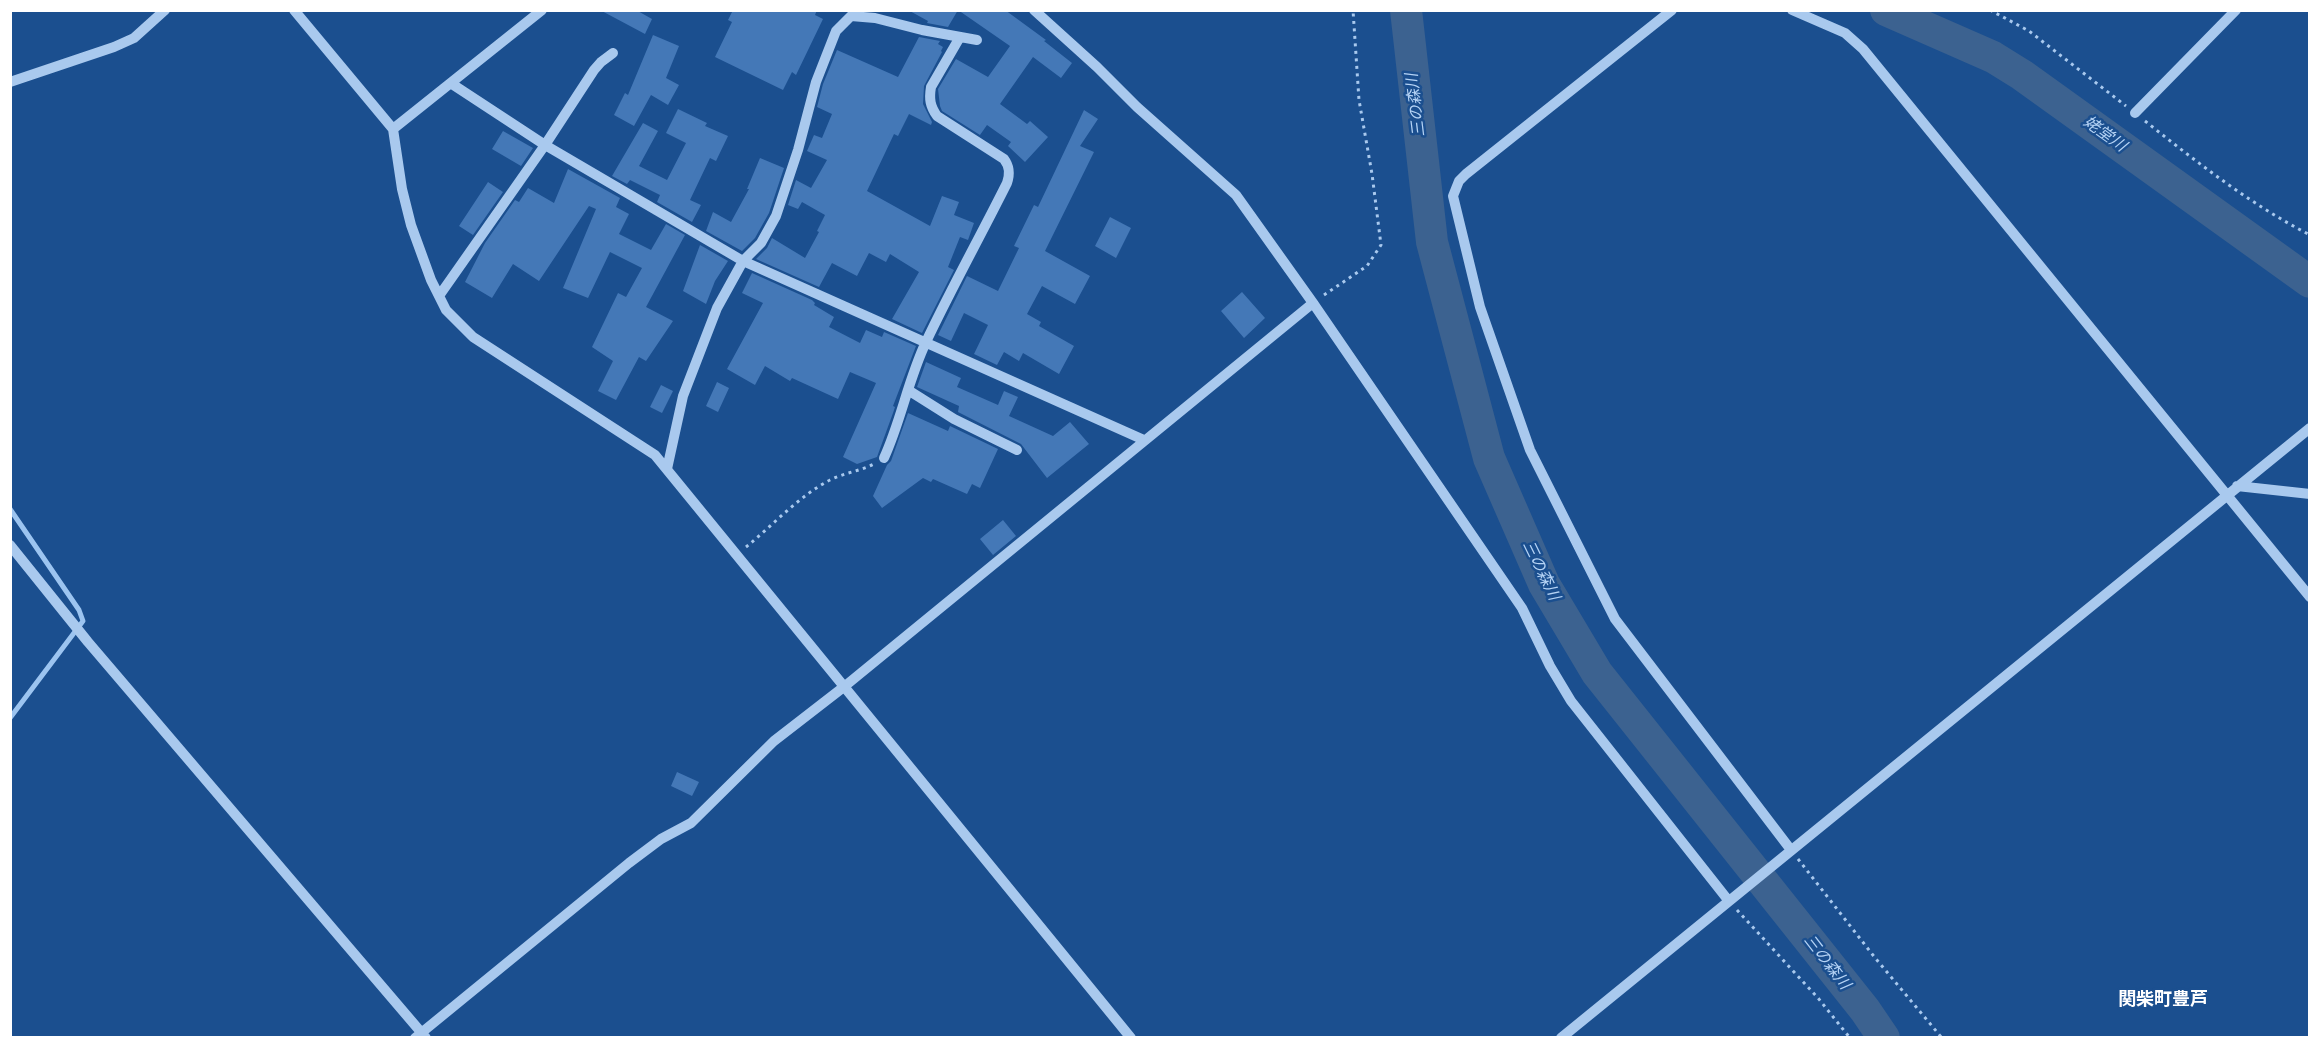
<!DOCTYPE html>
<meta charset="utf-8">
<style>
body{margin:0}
#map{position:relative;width:2320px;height:1048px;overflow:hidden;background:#1b4f8f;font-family:"Source Sans 3",sans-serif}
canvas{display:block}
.frame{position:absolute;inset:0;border:12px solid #fff;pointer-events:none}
</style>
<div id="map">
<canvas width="2320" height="1048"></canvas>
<div class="frame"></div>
</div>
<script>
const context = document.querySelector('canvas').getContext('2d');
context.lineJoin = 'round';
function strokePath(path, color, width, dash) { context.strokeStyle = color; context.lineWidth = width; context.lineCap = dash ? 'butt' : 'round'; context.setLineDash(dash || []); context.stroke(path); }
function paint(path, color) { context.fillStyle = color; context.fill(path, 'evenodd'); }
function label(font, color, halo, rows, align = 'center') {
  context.font = font + ' "Source Sans 3","Noto Sans JP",sans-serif'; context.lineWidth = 5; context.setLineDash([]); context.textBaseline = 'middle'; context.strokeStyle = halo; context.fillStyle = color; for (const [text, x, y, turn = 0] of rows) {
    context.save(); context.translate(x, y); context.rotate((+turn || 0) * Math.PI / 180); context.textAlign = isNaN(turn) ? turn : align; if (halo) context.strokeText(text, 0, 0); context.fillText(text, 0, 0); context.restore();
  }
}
const stream = new Path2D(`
 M 10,509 L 79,610 L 83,621 L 10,718`);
const river = new Path2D(`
 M 1406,10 L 1432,242 L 1489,458 L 1544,584 L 1597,673 L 1865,1010 L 1884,1038
 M 1886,10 L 1993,57 L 2022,75 L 2310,282`);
const building = new Path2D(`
 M 600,10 L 636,10 L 652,19 L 645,34 Z
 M 733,10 L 817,10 L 815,15 L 823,19 L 796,75 L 792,72 L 783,90 L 715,57 L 732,22 L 728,20 Z
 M 908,10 L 958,10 L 948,27 L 927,23 L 928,21 Z
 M 958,10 L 1005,10 L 1046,40 L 1044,41 L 1072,63 L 1061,78 L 1033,57 L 1000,104 L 1027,124 L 1030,121 L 1048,137 L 1025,162 L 1008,146 L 1011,142 L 987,125 L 980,135 L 942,111 L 940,106 L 938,89 L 956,59 L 988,77 L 1010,46 Z
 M 653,35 L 679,46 L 666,78 L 679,85 L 668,105 L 651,95 L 634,126 L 614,115 L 625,93 L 628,95 Z
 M 919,37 L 940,41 L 938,44 L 943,47 L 941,51 L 942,52 L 924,86 L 923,104 L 932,122 L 931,125 L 909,114 L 898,136 L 894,134 L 867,191 L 930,226 L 942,196 L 959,202 L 954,215 L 974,223 L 968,240 L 960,237 L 948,267 L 954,270 L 922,333 L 892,319 L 919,272 L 890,254 L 886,262 L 869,253 L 857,276 L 832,263 L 819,287 L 756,259 L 767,248 L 772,238 L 805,258 L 819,232 L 817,231 L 825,215 L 802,202 L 798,209 L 788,205 L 796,180 L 811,188 L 827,160 L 807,151 L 814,135 L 822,138 L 832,114 L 817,107 L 823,84 L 837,50 L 898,77 Z
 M 678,109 L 707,123 L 705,126 L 728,136 L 716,161 L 710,158 L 690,200 L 701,205 L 692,222 L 657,202 L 660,195 L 630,180 L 627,184 L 612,176 L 643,123 L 658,131 L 639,166 L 667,180 L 686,143 L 666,133 Z
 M 1084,110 L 1098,119 L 1080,146 L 1094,152 L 1045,251 L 1090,276 L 1075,304 L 1042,286 L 1027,314 L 1041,322 L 1039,326 L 1074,346 L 1059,374 L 1023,353 L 1019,361 L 1004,352 L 997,365 L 974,354 L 988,325 L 964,313 L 951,341 L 938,335 L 967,276 L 998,291 L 1019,248 L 1014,246 L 1034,205 L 1038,207 Z
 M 503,131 L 533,148 L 521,166 L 492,149 Z
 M 760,158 L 784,168 L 769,213 L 755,238 L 742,251 L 706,231 L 713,212 L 731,222 L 749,189 L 747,189 Z
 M 568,169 L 620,198 L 616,207 L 629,214 L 619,234 L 651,250 L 666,224 L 685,235 L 646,307 L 673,321 L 646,361 L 639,357 L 616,400 L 598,391 L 613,361 L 592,347 L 618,293 L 626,297 L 642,268 L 610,252 L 588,298 L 563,288 L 596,209 L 589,206 L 539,281 L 513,264 L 492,298 L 465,282 L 485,243 L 515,200 L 519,202 L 528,188 L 554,203 Z
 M 488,182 L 503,192 L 473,235 L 459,226 Z
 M 1110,217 L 1131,228 L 1116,258 L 1095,246 Z
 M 700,245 L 728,261 L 715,281 L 706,304 L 683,291 Z
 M 752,273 L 812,300 L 815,303 L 814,305 L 834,317 L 829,327 L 860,343 L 866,330 L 882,337 L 884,332 L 916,346 L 893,406 L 895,407 L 893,413 L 877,457 L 857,464 L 843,457 L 876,383 L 850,372 L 838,399 L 792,378 L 790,381 L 765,366 L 755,385 L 727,369 L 763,303 L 742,293 Z
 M 1242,292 L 1265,318 L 1244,338 L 1221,311 Z
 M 926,362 L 961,378 L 957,387 L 998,405 L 1004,391 L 1018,397 L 1009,416 L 1053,436 L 1070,422 L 1089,444 L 1047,478 L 1021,444 L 958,412 L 959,406 L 917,387 Z
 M 717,382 L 729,388 L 718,412 L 706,406 Z
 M 661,385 L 673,391 L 662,413 L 650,407 Z
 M 908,413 L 948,431 L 950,426 L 998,449 L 980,488 L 972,484 L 967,494 L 933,479 L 931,482 L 923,478 L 882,508 L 873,496 L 887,465 L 891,461 Z
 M 1003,520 L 1016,536 L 993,555 L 980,539 Z
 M 677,772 L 699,782 L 692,796 L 671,786 Z`);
const path = new Path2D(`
 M 1990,10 L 2029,31 L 2126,106
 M 2145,121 C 2198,163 2250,204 2310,235
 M 1324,295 L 1367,266 L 1381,245 L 1372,174 L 1359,100 L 1353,10
 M 746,547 C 773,525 799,496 830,480 C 844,473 860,471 874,464
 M 1798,859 L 1876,959 L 1942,1038
 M 1737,910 L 1818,998 L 1850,1038`);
const minor = new Path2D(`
 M 294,10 L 393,129 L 402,189 L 411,225 L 431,280 L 446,310 L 473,337 L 655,455 L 1131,1038
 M 1034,10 L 1097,67 L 1137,107 L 1236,195 L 1313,303 L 1522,608 L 1550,666 L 1571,701 L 1728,900
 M 1672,10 L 1466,174 L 1459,181 L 1453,196 L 1480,307 L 1530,450 L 1615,619 L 1791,850
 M 1792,10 L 1845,33 L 1863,49 L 2310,597
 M 10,82 L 114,47 L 134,38 L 165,10
 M 452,84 L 545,145 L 743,261 L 1144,440
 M 2135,113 L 2236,10
 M 393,129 L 542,10
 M 439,296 L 545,145 L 594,70 L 601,62 L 613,53
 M 908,390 L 954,419 L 1017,450
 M 884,458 C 901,421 908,380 926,342 C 951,289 980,237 1007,183 C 1010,174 1010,167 1004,159 L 937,116 C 930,106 929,99 931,87 L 960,37
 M 667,469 L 683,396 L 717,308 L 743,261 L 761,243 L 776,216 L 798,150 L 816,82 L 836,31 L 851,16 L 875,18 L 922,30 L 977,40
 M 2237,486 L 2310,494
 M 10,545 L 88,642 L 426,1038
 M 415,1038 L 629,863 L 661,839 L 691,823 L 774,741 L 845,686 L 1313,303
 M 1561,1038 C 1809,833 2059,630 2310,428`);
const waterNames = [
 ["三の森川",1417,105,-97],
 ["姥堂川",2104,135,36],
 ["三の森川",1540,571,64],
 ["三の森川",1826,963,52]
];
const quarterNames = [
 ["関柴町豊芦",2163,1001]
];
strokePath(stream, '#9cc4f0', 5);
strokePath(river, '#3c6290', 32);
paint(building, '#4478b7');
strokePath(path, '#a9c9ee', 3, [3, 4.5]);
strokePath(minor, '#a9c9ee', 10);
label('italic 16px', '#b5d3f5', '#1b4f8f', waterNames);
label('bold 18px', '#fff', '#1b4f8f', quarterNames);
</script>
